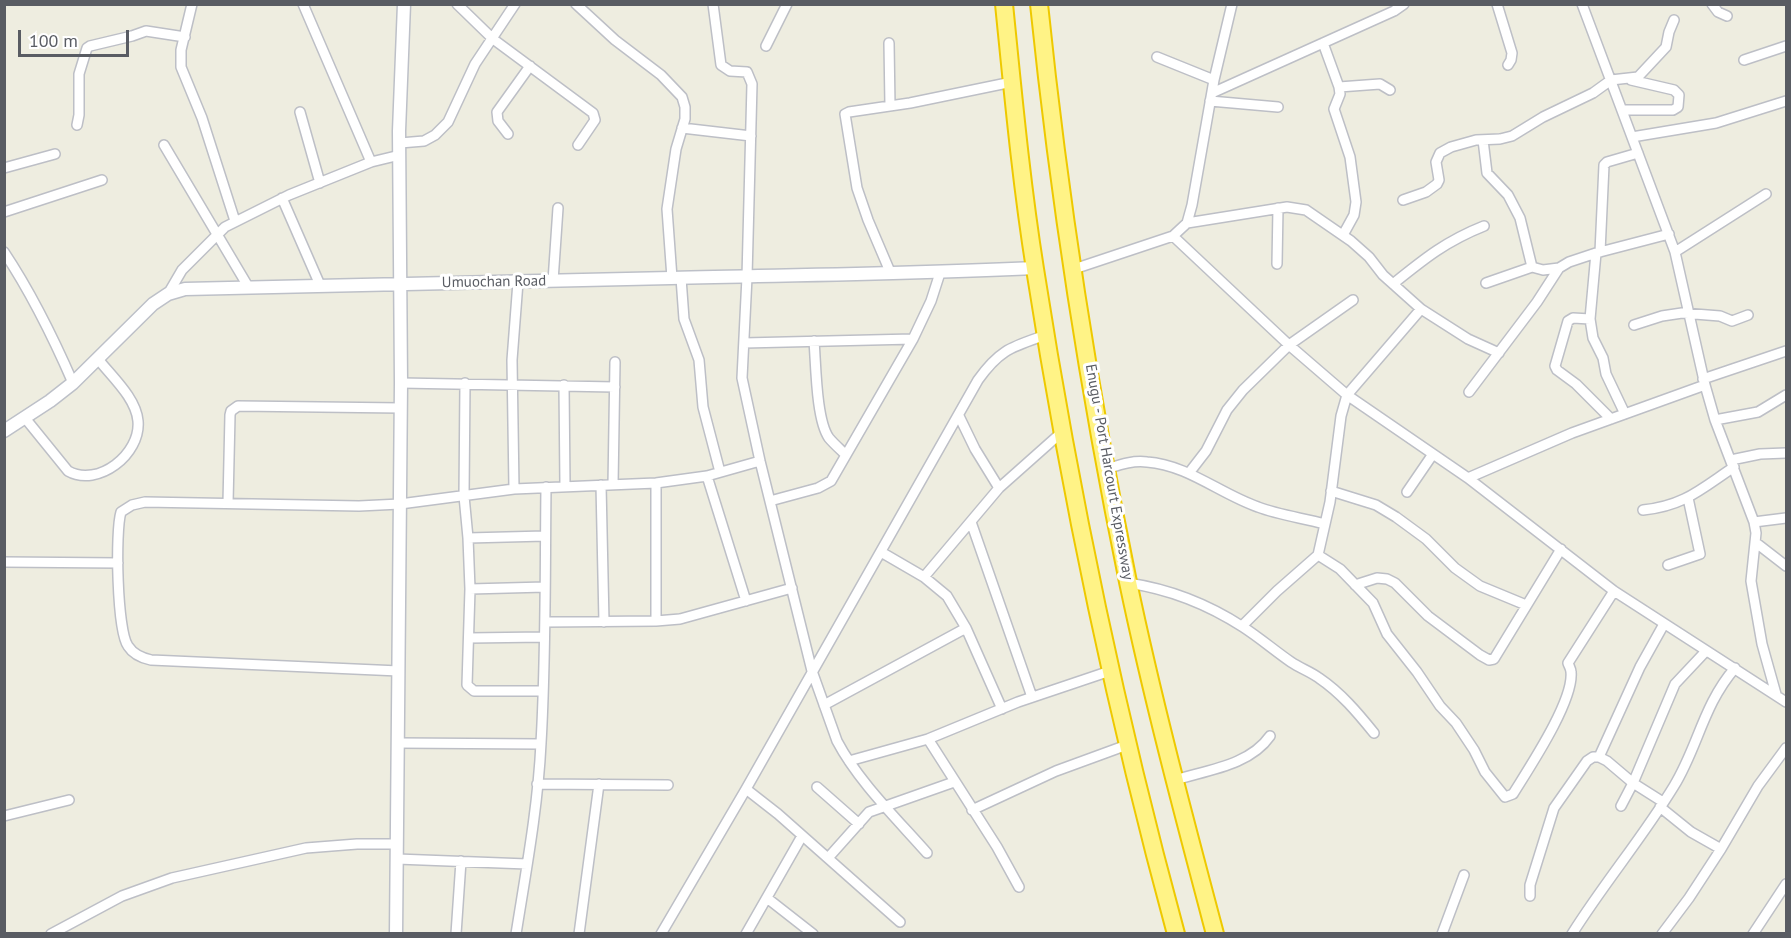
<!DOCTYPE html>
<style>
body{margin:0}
#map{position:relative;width:1791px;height:938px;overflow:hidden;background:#eeede0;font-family:"PT Sans",sans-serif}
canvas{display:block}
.frame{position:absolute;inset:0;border:6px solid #595c63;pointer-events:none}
.scale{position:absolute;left:18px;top:30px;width:111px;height:27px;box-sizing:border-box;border:3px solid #595c63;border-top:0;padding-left:8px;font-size:18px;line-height:21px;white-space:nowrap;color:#595c63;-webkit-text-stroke:4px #fff;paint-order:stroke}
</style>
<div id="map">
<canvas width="1791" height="938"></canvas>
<div class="frame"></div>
<div class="scale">100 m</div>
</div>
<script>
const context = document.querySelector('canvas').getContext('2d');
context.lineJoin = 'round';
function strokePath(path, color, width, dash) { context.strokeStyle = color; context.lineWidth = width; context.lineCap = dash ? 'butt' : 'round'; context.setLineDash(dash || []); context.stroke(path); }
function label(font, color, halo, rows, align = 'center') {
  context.font = font + ' "PT Sans",sans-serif'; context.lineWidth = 6; context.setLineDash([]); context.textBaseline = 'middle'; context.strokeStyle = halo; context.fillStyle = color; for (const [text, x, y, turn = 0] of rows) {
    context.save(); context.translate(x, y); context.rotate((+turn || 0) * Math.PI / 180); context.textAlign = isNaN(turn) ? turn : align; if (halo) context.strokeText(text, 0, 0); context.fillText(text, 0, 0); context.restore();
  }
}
const street = new Path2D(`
 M 192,4 L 181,50 L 181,67 L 202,118 L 235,221
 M 303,4 L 371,162
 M 457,4 L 493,39 L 593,113 L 595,120 L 578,145
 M 576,4 L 615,40 L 661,75 L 682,97 L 685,107 L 685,119 L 676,149 L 667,209 L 672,278
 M 713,4 L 721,65 L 730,71 L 747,72 L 752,84 L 747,277 L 742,378 L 760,461 L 812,671 L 837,741 C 858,781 897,819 927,853
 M 1497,4 L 1512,53 L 1511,60 L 1508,65
 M 1582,4 L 1675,252 L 1705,385 L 1715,420 L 1754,522 L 1756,533 L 1751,581 L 1762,644 L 1776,694
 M 1712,4 L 1718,12 L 1727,16
 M 889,43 L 890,106
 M 1323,43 L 1339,87 L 1340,94 L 1334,109 L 1350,157 L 1356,202 L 1354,215 L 1343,235
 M 766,46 L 787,4
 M 1157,57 L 1214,80
 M 1744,60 L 1786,46
 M 1339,87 L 1380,84 L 1390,90
 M 1212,93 L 1394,11 L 1404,4
 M 1210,101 L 1278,107
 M 1622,110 L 1673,110 L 1678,107 L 1679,95 L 1674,90 L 1631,80
 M 300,112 L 320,183
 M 77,125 L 79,115 L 79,74 L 87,48 L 90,46 L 132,36 L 146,31 L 185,37
 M 682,128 L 751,136
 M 508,134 L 498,121 L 497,112 L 530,66
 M 1632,137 L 1716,123 L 1786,101
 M 1483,140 L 1487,173 L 1508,195 L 1520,218 L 1532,267
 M 400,143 L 424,141 L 435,135 L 448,122 L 475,64 L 515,4
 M 164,145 L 249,288
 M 4,168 L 55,154
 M 282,198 L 320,285
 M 1403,200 L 1426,192 L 1437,184 L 1439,180 L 1436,162 L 1440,153 L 1451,147 L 1476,140 L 1500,139 L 1512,136 L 1543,117 L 1593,93 L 1611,80 L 1638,77 L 1666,47 L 1669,32 L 1674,20
 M 4,212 L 102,180
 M 1187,223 L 1287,207 L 1306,210 L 1351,241 L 1369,257 L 1383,275 L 1421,309 L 1468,339 L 1499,353
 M 1173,236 L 1289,345 L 1347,395 L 1468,478 L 1614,591 L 1786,702
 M 4,252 C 32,294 53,337 73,383
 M 1600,252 L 1604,165 L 1607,162 L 1638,153
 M 1675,252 L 1766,194
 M 1596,253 L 1590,319 L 1593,338 L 1603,358 L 1606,374 L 1625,414
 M 1277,264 L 1278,208
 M 1074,269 L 1173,236 L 1187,223 L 1192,205 L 1214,80 L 1232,4
 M 891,274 L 868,220 L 857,188 L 845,114 L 849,112 L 910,103 L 1012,82
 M 681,278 L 684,319 L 699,360 L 703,407 L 720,472
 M 553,281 L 558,208
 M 1486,283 L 1532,267 L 1543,270 L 1559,268
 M 1393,284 C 1424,259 1446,241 1484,226
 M 168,294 L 182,270 L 225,227 L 289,195 L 371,162 L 400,155
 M 1590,319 L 1573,318 L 1568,321 L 1555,366 L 1557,370 L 1576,384 L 1611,419
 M 1634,325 L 1662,316 L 1682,313 L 1720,316 L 1732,321 L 1748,315
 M 814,341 C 816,364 816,420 829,438 C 834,444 841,450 846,455
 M 744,343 L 913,339
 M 1703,379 L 1786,351
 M 401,383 L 615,387
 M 465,383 L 464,496 L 468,538 L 470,589 L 467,685 L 474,691 L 543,691
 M 564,385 L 565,486
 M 1469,392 L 1537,302 L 1559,268 L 1569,262 L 1596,253 L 1669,234
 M 959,416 L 975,449 L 999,488
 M 25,418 L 68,471 C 98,488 141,454 138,421 C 136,398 112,377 98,359
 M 1715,420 L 1758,412 L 1786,395
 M 1731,460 L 1760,454 L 1786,453
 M 1106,469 C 1119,465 1133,460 1147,462 C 1188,465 1220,494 1258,507 C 1279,515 1303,518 1325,524
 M 1189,473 L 1206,451 L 1227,410 L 1243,390 L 1289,345 L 1353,300
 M 707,476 L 746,601
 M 1468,478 L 1572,433 L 1705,385
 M 601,485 L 604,622
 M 613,485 L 615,362
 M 514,489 L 512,360 L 518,282
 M 1331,491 L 1376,505 L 1396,517 L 1426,539 L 1455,568 L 1480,586 L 1526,605
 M 1407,492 L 1433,454
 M 770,501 L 818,488 L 831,481 L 913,339 L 931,301 L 940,273
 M 228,503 L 230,415 L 231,411 L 238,406 L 401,408
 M 1643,510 C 1684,506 1701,489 1734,467
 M 971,522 L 1032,697
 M 1754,522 L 1786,518
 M 468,538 L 545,536
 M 1755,542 L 1786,566
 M 881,552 L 924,577 L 947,596 L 966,628 L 1002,709
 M 1318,555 L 1340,569 L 1373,603 L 1387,634 L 1417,672 L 1440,706 L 1456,723 L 1474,750 L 1485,772 L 1505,797 L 1513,794 C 1529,768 1574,701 1571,672 C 1571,669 1569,666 1568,663 L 1614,591
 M 4,562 L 118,563
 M 1668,565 L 1700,554 L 1688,498
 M 924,577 L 999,488 L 1062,432
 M 1128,583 C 1169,589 1209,605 1243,627 C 1260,638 1275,651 1291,662 C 1300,668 1311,672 1319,678 C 1341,693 1357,712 1374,733
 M 1355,585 L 1377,578 L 1387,579 L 1395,583 L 1428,616 L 1480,655 L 1489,660 L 1494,659 L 1561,549
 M 470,589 L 545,587
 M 656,621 L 656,483
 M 545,622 L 656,621 L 680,619 L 792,588
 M 1242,626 L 1277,591 L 1318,555 L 1330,502 L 1341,416 L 1347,395 L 1421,309
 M 469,638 L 544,637
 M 399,671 L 151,660 C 142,658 133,654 128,646 C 117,631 115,531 121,512 L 132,505 L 145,502 L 359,506 L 400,504 L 514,489 L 656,483 L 707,476 L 760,461
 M 824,705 L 966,628
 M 928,739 L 997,847 L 1019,887
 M 398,743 L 541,744
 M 1599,757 L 1640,667 L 1664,624
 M 849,761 L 928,739 L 1018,702 L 1110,671
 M 1175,780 C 1208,770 1250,765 1270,736
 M 537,784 L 668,785
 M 817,787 L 859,824
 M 746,789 L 778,814 L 900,922
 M 1621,806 L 1633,783 L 1675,684 L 1706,651
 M 1660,807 L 1691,832 L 1721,849
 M 972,810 L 1056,771 L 1127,745
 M 4,816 L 69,800
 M 828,858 L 869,812 L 954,782
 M 397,859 L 527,864
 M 1530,896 L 1530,885 L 1554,808 L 1587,761 L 1593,757 L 1599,757 L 1607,761 L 1633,783 L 1663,802
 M 767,898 L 813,934
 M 51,934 L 122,896 L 172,878 L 306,848 L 357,844 L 397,844
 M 456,934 L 461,861
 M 516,934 C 526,871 538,807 541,743 C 546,658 545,573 546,487
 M 579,934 L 599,784
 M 661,934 L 746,789 L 978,380 C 1000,349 1012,347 1046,335
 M 746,934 L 802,836
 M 1442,934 L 1464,875
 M 1572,934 C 1604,883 1643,837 1674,786 C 1698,747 1703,705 1735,668
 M 1662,934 L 1689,898 L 1721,849 L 1758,786 L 1786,748
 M 1753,934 L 1786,884`);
const secondary = new Path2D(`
 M 4,431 L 50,401 L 73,383 L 153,304 L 168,294 L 185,289 C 347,285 509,282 671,278 C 792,275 913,274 1035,268
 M 396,934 L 401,383 L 399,131 L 404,4`);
const highway = new Path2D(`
 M 1004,4 C 1013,93 1021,181 1035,269 C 1070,494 1116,714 1176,934
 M 1039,4 C 1059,198 1089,392 1128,582 C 1153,701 1184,817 1215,934`);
const streetNames = [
 ["Umuochan Road",494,282,-1],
 ["Enugu - Port Harcourt Expressway",1109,472,80]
];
strokePath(street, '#bdbfc6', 12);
strokePath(secondary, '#bdc0c8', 15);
strokePath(highway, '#eec900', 20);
strokePath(street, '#fff', 9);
strokePath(secondary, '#fff', 12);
strokePath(highway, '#fff386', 16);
label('15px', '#595c63', '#fff', streetNames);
</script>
